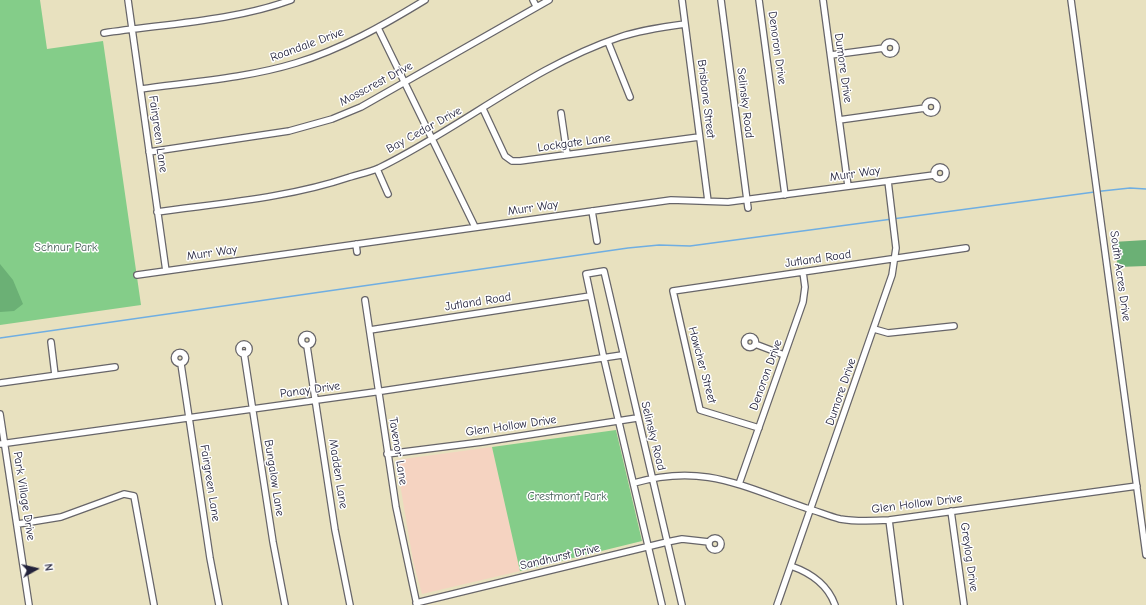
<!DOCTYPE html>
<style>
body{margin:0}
#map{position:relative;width:1146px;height:605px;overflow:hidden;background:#e8e1bf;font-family:"Comic Neue",sans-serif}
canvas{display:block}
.north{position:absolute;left:16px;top:549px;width:40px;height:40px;-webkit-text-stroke:3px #fff;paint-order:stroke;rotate:82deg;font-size:11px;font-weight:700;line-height:16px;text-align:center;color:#22223b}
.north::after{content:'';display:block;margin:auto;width:14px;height:18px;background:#22223b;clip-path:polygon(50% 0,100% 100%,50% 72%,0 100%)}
</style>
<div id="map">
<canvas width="1146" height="605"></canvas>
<div class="north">N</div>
</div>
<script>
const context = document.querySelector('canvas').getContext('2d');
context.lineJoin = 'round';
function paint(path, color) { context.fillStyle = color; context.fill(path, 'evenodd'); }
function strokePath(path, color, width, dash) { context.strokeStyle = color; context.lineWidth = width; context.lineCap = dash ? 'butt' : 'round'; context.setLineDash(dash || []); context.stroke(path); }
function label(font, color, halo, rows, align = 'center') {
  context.font = font + ' "Comic Neue",sans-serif'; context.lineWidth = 3; context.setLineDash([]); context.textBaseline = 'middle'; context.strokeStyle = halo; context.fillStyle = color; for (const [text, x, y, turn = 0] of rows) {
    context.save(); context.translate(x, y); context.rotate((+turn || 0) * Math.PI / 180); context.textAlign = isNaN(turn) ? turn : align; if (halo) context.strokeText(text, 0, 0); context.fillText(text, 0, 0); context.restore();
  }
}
const built = new Path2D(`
 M 492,447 L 520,571 L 422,594 L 413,561 L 396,460 Z`);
const green = new Path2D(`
 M 0,0 L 40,0 L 47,49 L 103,41 L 141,305 L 0,325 Z
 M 616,430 L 642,541 L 520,571 L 492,447 Z`);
const forest = new Path2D(`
 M 1146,240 L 1146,266 L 1118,267 L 1113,242 Z
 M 0,264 L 13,280 L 23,304 L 14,311 L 0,312 Z`);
const stream = new Path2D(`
 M 0,338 L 628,248 L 659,245 L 690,246 L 1102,191 L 1130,188 L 1146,189`);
const minor = new Path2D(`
 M 128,0 L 166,271
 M 533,0 L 536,6
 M 682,0 L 708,201
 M 721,0 L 748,208
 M 759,0 L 785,195
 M 823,0 L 848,186
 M 1071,0 L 1146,555
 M 378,28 L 475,227
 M 104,33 C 164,24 234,21 291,0
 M884 48a6 6 0 1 1 12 0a6 6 0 1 1-12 0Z
 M 608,42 L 630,97
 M 831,55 L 884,48
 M 141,89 C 192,82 247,78 296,63 C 342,49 384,25 425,0
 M925 107a6 6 0 1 1 12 0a6 6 0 1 1-12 0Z
 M 483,109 L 505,156 L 512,161 L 520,161 L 699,137
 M 561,113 L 567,154
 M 839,120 L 925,108
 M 149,152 L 289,131 L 332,119 L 361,107 L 549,0
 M934 173a6 6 0 1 1 12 0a6 6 0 1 1-12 0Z
 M 377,169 L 388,194
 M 592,211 L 597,241
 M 157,212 C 221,203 288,198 350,177 C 360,174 370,172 379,168 C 461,128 533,66 620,37 C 641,30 663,27 685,24
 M 356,244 L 357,252
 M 137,275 L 671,200 L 728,202 L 934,175
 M 365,300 L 396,507 L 417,605
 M 874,329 L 888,333 L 954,326
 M 370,330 L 590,296
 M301.5 340a5.5 5.5 0 1 1 11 0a5.5 5.5 0 1 1-11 0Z
 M744.5 342a5.5 5.5 0 1 1 11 0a5.5 5.5 0 1 1-11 0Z
 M 51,342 L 55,375
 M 755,344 L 784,355
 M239 349a5 5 0 1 1 10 0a5 5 0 1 1-10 0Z
 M 307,346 L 335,530 L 350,605
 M174.5 358a5.5 5.5 0 1 1 11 0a5.5 5.5 0 1 1-11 0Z
 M 244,353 L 273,542 L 285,605
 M 181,364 L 210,558 L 219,605
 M 0,383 L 115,367
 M 0,414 L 29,605
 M 759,428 L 700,410 L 673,291 L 966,248
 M 0,444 L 382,391 L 622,355
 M 387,454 L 482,442 L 637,418
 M 634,483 C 703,463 741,486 806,508 C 817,511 828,516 840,519 C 857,522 873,521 889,520 L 1137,486
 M 739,484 L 803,302 L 805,287 L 803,272
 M 951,511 L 964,605
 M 889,520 L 900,605
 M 18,524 L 61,517 L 124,494 L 134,496 L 154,605
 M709 544a6 6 0 1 1 12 0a6 6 0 1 1-12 0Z
 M 791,566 C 811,573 828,585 835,605
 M 416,603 L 667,542 L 682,539 L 709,542
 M 662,605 L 604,359 L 586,274 L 604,271 L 682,605
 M 777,605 L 892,275 L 896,248 L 888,181`);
const streetNames = [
 ["Roandale Drive",307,45,-20],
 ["Denoron Drive",777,48,82],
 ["Dumore Drive",843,68,82],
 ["Mosscrest Drive",376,84,-28],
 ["Brisbane Street",706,99,83],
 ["Selinsky Road",745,103,83],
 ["Bay Cedar Drive",424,130,-29],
 ["Fairgreen Lane",158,134,82],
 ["Lockgate Lane",574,143,-8],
 ["Murr Way",855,174,-8],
 ["Murr Way",533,208,-8],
 ["Murr Way",212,253,-8],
 ["Jutland Road",818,259,-8],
 ["South Acres Drive",1120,276,82],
 ["Jutland Road",478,302,-9],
 ["Howcher Street",702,365,75],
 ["Denoron Drive",766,375,-70],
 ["Panay Drive",310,390,-8],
 ["Dumore Drive",841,392,-71],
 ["Glen Hollow Drive",511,426,-8],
 ["Selinsky Road",653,436,76],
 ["Tavenor Lane",398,451,81],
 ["Madden Lane",338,474,81],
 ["Bungalow Lane",274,478,81],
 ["Fairgreen Lane",210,483,81],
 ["Park Village Drive",24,496,81],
 ["Glen Hollow Drive",917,504,-7],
 ["Sandhurst Drive",560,557,-13],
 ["Greylog Drive",969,557,82]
];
const parkNames = [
 ["Schnur Park",66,248],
 ["Crestmont Park",567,497]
];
paint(built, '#f5d3c1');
paint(green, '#84cd89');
paint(forest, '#6bb075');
strokePath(stream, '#6faee2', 1.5);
strokePath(minor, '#676569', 8);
strokePath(minor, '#fff', 5.5);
label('12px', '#22223b', '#fff', streetNames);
label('12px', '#445e56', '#fff', parkNames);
</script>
